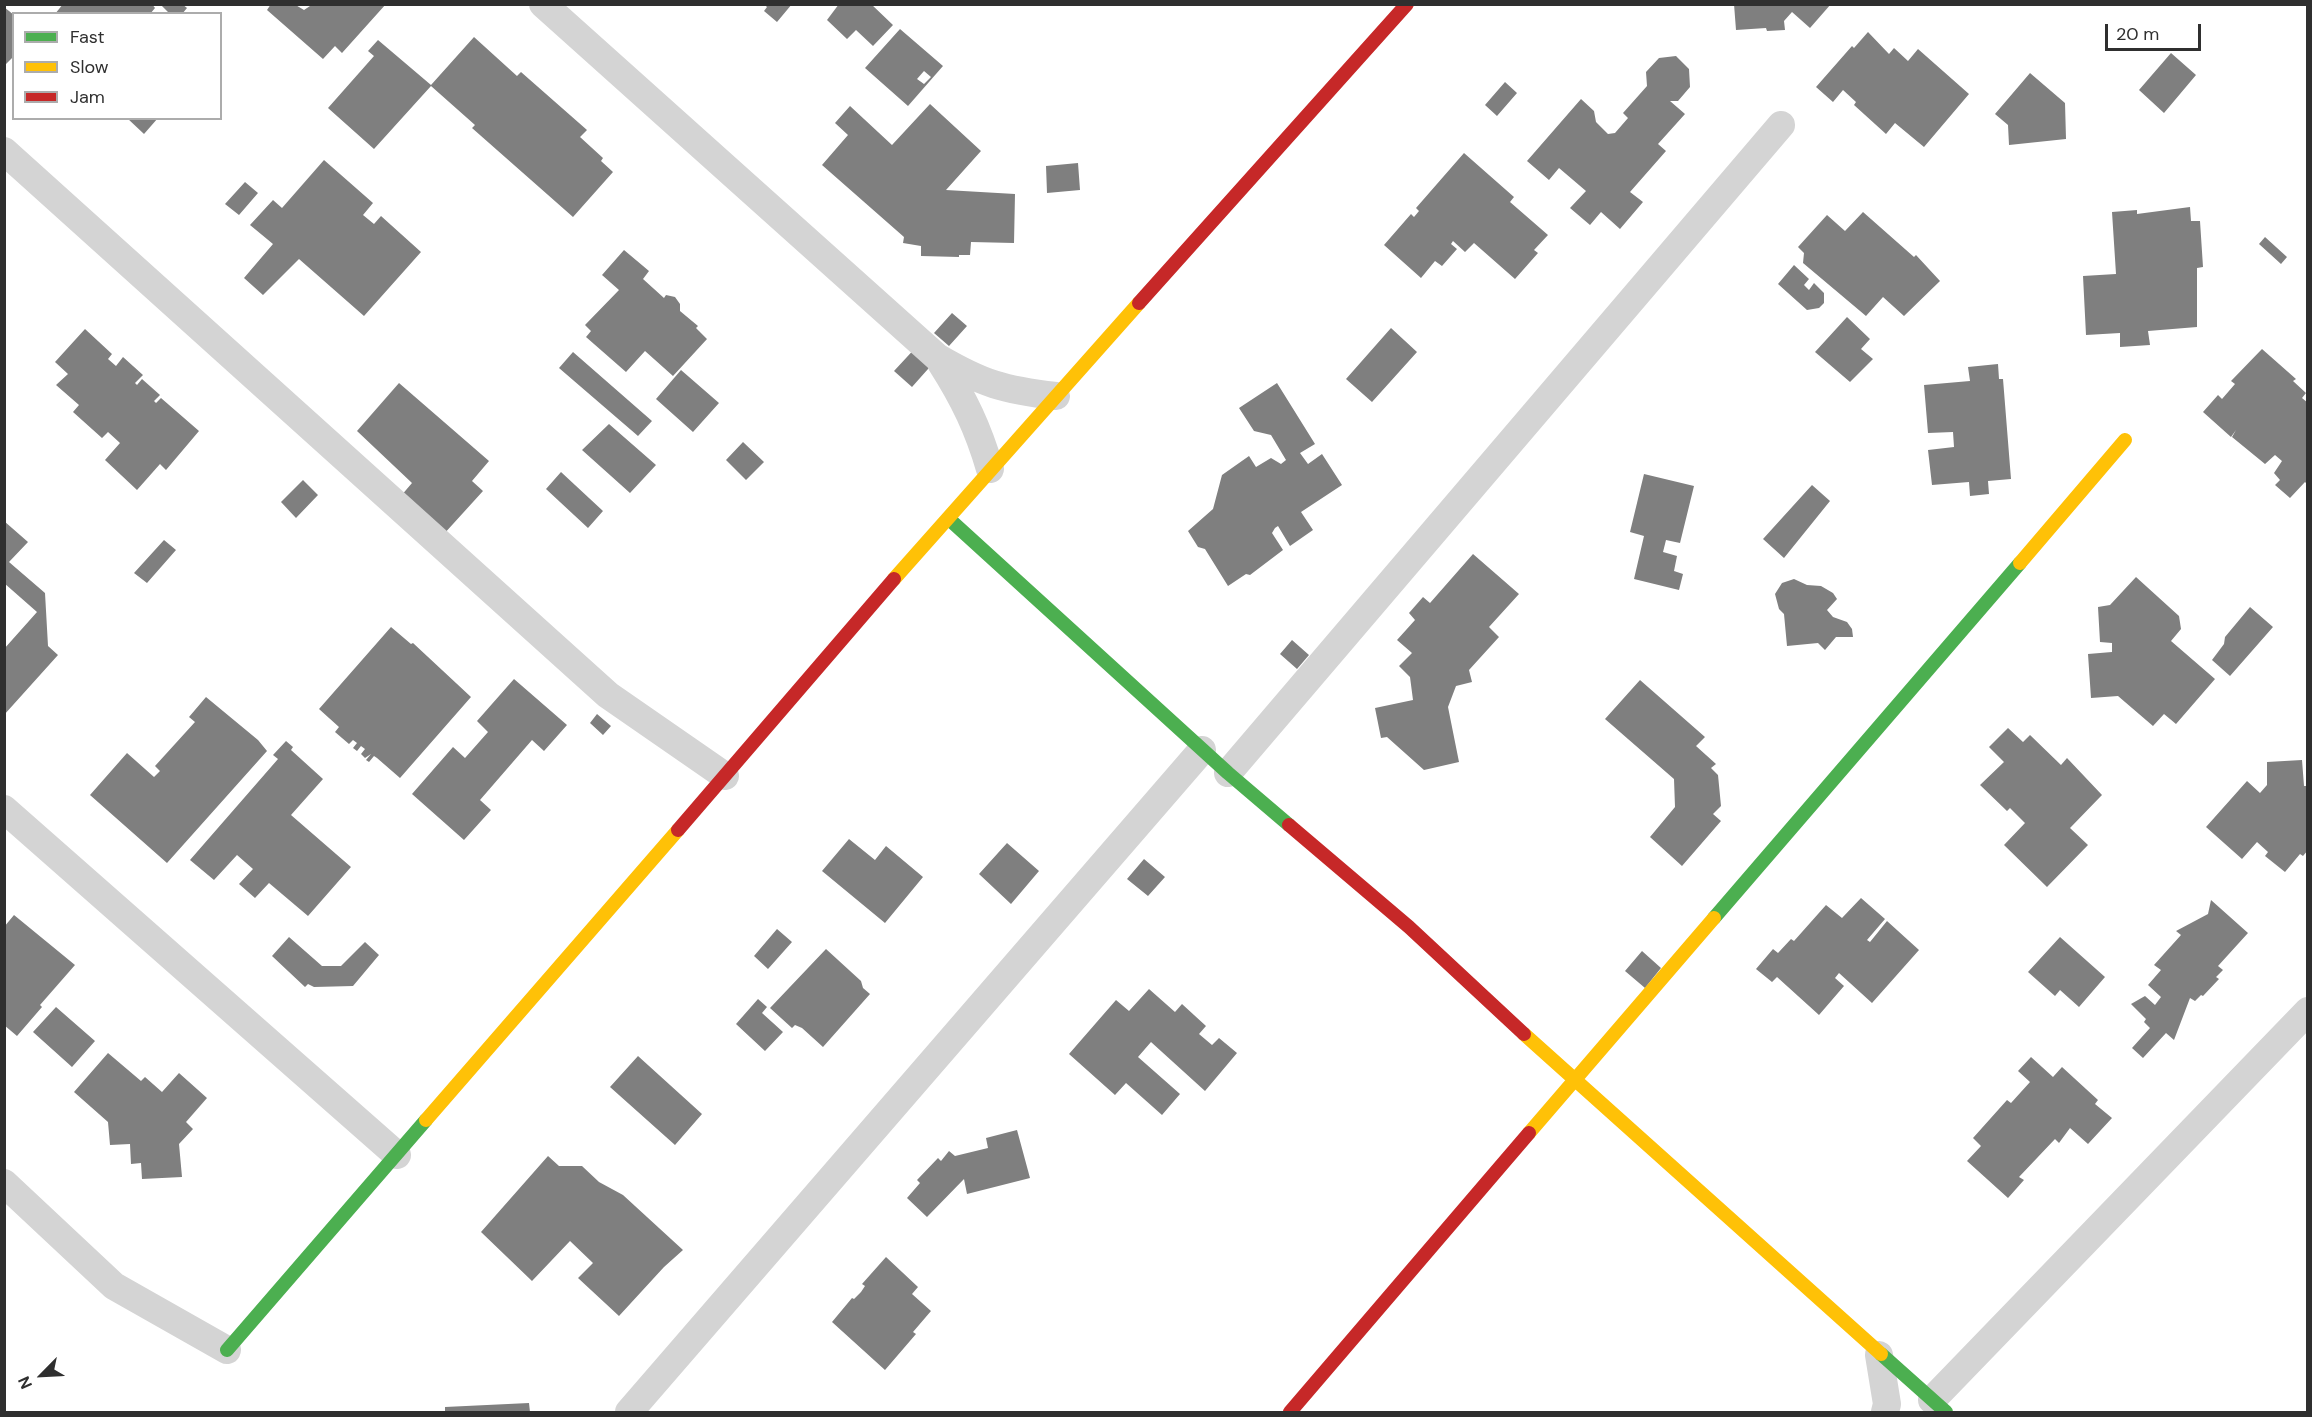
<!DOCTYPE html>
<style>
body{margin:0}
#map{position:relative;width:2312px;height:1417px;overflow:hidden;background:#fff;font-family:"DM Sans",sans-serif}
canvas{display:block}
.frame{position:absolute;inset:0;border:6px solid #2f2f2f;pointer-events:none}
.legend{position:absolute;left:12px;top:12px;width:210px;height:108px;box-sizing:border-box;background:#fff;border:2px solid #acacac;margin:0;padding:8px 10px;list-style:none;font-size:18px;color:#2f2f2f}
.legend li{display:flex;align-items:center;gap:12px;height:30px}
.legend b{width:30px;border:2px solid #acacac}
.north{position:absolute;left:12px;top:1345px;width:60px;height:60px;-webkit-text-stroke:4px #fff;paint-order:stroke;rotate:246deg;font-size:16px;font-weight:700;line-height:24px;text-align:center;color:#2f2f2f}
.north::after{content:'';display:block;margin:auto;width:21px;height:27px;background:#2f2f2f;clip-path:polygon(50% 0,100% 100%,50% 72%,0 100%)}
.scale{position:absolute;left:2105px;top:24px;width:96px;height:27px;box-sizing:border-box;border:3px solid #2f2f2f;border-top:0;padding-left:8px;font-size:18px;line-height:21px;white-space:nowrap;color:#2f2f2f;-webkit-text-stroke:4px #fff;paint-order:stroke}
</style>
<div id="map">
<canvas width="2312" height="1417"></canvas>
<div class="frame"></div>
<ul class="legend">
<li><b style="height:8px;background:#4caf50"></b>Fast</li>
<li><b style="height:8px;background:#ffc107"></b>Slow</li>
<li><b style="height:8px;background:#c62828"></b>Jam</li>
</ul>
<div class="north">N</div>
<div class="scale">20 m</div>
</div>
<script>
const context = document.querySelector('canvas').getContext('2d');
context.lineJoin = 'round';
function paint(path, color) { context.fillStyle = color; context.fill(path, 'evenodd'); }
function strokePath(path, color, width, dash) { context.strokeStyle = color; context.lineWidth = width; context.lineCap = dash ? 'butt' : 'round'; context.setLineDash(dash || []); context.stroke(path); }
const building = new Path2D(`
 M 63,4 L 152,4 L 155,8 L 150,14 L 55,14 Z
 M 160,4 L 182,4 L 187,8 L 182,14 L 170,14 Z
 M 271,4 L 294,4 L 304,10 L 313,4 L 386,4 L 342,53 L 335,46 L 323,59 L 267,10 Z
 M 764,4 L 792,4 L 777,22 L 764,11 L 767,7 Z
 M 839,4 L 871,4 L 893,25 L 873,46 L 856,30 L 847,39 L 827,20 Z
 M 1734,4 L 1831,4 L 1810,28 L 1792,12 L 1784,21 L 1785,30 L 1767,31 L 1766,28 L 1736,30 Z
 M 4,7 L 14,15 L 14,56 L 4,66 Z
 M 900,29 L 943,66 L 908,106 L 865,68 ZM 924,71 L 931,77 L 924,84 L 917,79 Z
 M 1868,32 L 1889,54 L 1894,48 L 1908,61 L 1918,49 L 1969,94 L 1924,147 L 1895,123 L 1886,134 L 1854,105 L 1856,102 L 1843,90 L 1833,102 L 1816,87 L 1852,46 L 1854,48 Z
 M 474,37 L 517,76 L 521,72 L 587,130 L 580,137 L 603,158 L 601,161 L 613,172 L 573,217 L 472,128 L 475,125 L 431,86 L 374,149 L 328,108 L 374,56 L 368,51 L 378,40 L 431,85 Z
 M 2171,53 L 2196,75 L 2164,113 L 2139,90 Z
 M 1676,56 L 1689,69 L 1690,87 L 1678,101 L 1670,101 L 1685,114 L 1658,144 L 1666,151 L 1630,192 L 1643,202 L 1620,229 L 1601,212 L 1590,225 L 1570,208 L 1586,191 L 1559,168 L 1549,180 L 1527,161 L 1581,99 L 1594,111 L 1596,122 L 1608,134 L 1615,133 L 1628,118 L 1623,113 L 1647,86 L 1646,72 L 1659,58 Z
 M 2030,73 L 2065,103 L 2066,139 L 2009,145 L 2008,125 L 1995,114 Z
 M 1505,82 L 1517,93 L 1497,116 L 1485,105 Z
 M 930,104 L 981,151 L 946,190 L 1015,194 L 1014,243 L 971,242 L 970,255 L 959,255 L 959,257 L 921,256 L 921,246 L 903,243 L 904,237 L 822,165 L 848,135 L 835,123 L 850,106 L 892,145 Z
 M 127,118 L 158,118 L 144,134 Z
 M 1464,153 L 1514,197 L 1510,202 L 1548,235 L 1534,250 L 1538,253 L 1515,279 L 1474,243 L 1465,252 L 1453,241 L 1451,244 L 1457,249 L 1442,266 L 1435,261 L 1421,278 L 1384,245 L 1411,214 L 1414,217 L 1419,211 L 1416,208 Z
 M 324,160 L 373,203 L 363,215 L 374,224 L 381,216 L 421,252 L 364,316 L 299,259 L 263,295 L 244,278 L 273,244 L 250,225 L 273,200 L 282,208 Z
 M 1078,163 L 1080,190 L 1047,193 L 1046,166 Z
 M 245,182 L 258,193 L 239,215 L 225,204 Z
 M 2190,207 L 2191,221 L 2200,221 L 2203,267 L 2197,268 L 2197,327 L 2148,331 L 2150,345 L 2120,347 L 2120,333 L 2086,335 L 2083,276 L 2116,274 L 2112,212 L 2137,210 L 2137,214 Z
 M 1863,212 L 1914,257 L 1916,255 L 1940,281 L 1904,316 L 1883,297 L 1866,316 L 1803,263 L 1804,253 L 1798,247 L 1827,215 L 1845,231 Z
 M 2265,237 L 2287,257 L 2281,264 L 2259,244 Z
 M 624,250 L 649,271 L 643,279 L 664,298 L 666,295 L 675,297 L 680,304 L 680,311 L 698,326 L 696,328 L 707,339 L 673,376 L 645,351 L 626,372 L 586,337 L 591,331 L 585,325 L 619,290 L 602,275 Z
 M 1794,265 L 1809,279 L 1804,285 L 1809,290 L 1814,283 L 1824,293 L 1824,303 L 1819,308 L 1807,310 L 1778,284 Z
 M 952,313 L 967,326 L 949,346 L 934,333 Z
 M 1847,317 L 1870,339 L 1861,349 L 1873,359 L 1850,382 L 1815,352 Z
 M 1391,328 L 1417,352 L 1372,402 L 1346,379 Z
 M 85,329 L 112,354 L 108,359 L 116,366 L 123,357 L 143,375 L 135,383 L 137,385 L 142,379 L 160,395 L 154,401 L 156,403 L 161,398 L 199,431 L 166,470 L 160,464 L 137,490 L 105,460 L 120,443 L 108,432 L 102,438 L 73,412 L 79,405 L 56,385 L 68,374 L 55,362 Z
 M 919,344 L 936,360 L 912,387 L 894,371 Z
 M 2262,349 L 2296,379 L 2293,381 L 2306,393 L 2302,398 L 2308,403 L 2308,485 L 2305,482 L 2290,498 L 2275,485 L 2280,480 L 2274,473 L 2282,461 L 2275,455 L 2265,464 L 2232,437 L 2236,430 L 2231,437 L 2203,412 L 2218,395 L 2222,399 L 2235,384 L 2231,381 Z
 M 573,352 L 652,421 L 638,436 L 559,368 Z
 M 1998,364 L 1999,379 L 2003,379 L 2011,479 L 1988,481 L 1989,494 L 1970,496 L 1969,482 L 1932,485 L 1928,450 L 1954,447 L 1953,432 L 1928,433 L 1924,385 L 1970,381 L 1968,367 Z
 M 681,370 L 719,403 L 693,432 L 656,399 Z
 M 399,383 L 489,461 L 472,481 L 483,491 L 443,535 L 400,497 L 412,483 L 357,431 Z
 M 1277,383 L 1315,444 L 1300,453 L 1308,464 L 1322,454 L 1342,485 L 1301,512 L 1313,530 L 1290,546 L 1278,526 L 1275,528 L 1272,533 L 1283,550 L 1250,575 L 1246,574 L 1228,586 L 1205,549 L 1198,547 L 1188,531 L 1213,509 L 1222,475 L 1249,456 L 1256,467 L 1271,458 L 1281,464 L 1286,460 L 1271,435 L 1254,431 L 1239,408 Z
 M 609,424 L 656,465 L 630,493 L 582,450 Z
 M 743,442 L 764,462 L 746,480 L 726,460 Z
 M 561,472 L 603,511 L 588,528 L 546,489 Z
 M 1644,474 L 1694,486 L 1680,543 L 1666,540 L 1663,552 L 1677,556 L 1674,571 L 1683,574 L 1679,590 L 1634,579 L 1644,536 L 1630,532 Z
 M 303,480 L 318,495 L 296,518 L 281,502 Z
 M 1812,485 L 1830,501 L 1784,558 L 1763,539 Z
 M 4,521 L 28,542 L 9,562 L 45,593 L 48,646 L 58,655 L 4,715 L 4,649 L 37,612 L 4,583 Z
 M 164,540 L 176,550 L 147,583 L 134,573 Z
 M 1473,554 L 1519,594 L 1489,627 L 1499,637 L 1469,670 L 1472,682 L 1456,686 L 1448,707 L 1459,762 L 1424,770 L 1387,737 L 1381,738 L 1375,708 L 1413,700 L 1410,677 L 1399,666 L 1412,653 L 1397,640 L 1415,620 L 1409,613 L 1423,597 L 1430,603 Z
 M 2136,577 L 2179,616 L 2181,629 L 2171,641 L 2215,679 L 2176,724 L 2164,714 L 2153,726 L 2118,696 L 2091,698 L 2088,654 L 2112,652 L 2112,643 L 2100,642 L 2098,607 L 2110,605 Z
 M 1794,579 L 1807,585 L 1821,586 L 1833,593 L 1837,599 L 1827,610 L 1833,617 L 1847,622 L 1852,629 L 1853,637 L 1836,637 L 1825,650 L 1818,643 L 1787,646 L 1784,614 L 1779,609 L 1775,594 L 1782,583 Z
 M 2250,607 L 2273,627 L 2230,676 L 2212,660 L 2224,644 L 2225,637 Z
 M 391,627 L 411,644 L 413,643 L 471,697 L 400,778 L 377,758 L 374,756 L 369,762 L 366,760 L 371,754 L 365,758 L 361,754 L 365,749 L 361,746 L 357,751 L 353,748 L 357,743 L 353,740 L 349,744 L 335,732 L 339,727 L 319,709 Z
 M 1292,640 L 1309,655 L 1297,669 L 1280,654 Z
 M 514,679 L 567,725 L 544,751 L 532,740 L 480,800 L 491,810 L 464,840 L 412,794 L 453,747 L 465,758 L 488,732 L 477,721 Z
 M 1640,680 L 1705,737 L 1696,746 L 1716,764 L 1711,768 L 1718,775 L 1721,806 L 1713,814 L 1721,821 L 1682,866 L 1650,837 L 1675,807 L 1674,779 L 1605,719 Z
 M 206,697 L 258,740 L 267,751 L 167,863 L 90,795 L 127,753 L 154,777 L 160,771 L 155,766 L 195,722 L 189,717 Z
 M 597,714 L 611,726 L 603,735 L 590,723 Z
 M 2008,728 L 2023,742 L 2030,735 L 2061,765 L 2067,758 L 2102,795 L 2070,828 L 2088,845 L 2047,887 L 2004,845 L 2025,823 L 2010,808 L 2007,811 L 1980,785 L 2004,762 L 1989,747 Z
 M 286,741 L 293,747 L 291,750 L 323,779 L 291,815 L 351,867 L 308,916 L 269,883 L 255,898 L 239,884 L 253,869 L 237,855 L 214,880 L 190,860 L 278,759 L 273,755 Z
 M 2302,760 L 2304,786 L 2308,786 L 2308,850 L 2303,856 L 2300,854 L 2285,872 L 2265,856 L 2268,852 L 2257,842 L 2242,859 L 2206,827 L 2247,781 L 2260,793 L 2267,785 L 2267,762 Z
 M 849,839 L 875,860 L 886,846 L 923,877 L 885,923 L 822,871 Z
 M 1007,843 L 1039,871 L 1011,904 L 979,874 Z
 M 1144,859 L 1165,877 L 1148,896 L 1127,879 Z
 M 1861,898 L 1885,919 L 1867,940 L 1870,942 L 1887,921 L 1919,950 L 1872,1003 L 1839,973 L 1835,978 L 1844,986 L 1819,1015 L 1777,977 L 1772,982 L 1756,969 L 1773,949 L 1778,953 L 1791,939 L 1794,941 L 1826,905 L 1842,918 Z
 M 2211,900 L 2248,933 L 2218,966 L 2223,970 L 2216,977 L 2219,979 L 2203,996 L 2201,995 L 2195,1001 L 2190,998 L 2174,1040 L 2166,1033 L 2143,1058 L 2132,1048 L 2150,1028 L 2144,1022 L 2146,1019 L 2131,1004 L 2145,996 L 2155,1005 L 2161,997 L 2148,985 L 2161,970 L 2154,965 L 2181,935 L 2176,931 L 2208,914 Z
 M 14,915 L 75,965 L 40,1005 L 42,1007 L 17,1036 L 4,1025 L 4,927 Z
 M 777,929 L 792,942 L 768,969 L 754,956 Z
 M 289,937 L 322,966 L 341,966 L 365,942 L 379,955 L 353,986 L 314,987 L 308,984 L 305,987 L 272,956 Z
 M 2060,937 L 2105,977 L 2079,1007 L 2060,990 L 2055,996 L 2028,972 Z
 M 826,949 L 861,981 L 863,988 L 870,994 L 823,1047 L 802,1028 L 795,1025 L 792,1028 L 770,1008 Z
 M 1642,951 L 1661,968 L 1645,988 L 1625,971 Z
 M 1149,989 L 1175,1012 L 1182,1004 L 1206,1026 L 1199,1034 L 1212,1045 L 1219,1038 L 1237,1053 L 1205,1091 L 1151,1042 L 1138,1057 L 1180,1094 L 1162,1115 L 1126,1083 L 1115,1095 L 1069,1054 L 1116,1000 L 1129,1011 Z
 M 758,999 L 767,1007 L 762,1013 L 783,1032 L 765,1051 L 736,1024 Z
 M 56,1007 L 95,1041 L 72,1067 L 33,1032 Z
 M 108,1053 L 141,1081 L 145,1077 L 162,1092 L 179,1073 L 207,1098 L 186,1122 L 193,1129 L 179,1144 L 182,1177 L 142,1179 L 141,1163 L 131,1164 L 130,1144 L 110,1145 L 108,1122 L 74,1092 Z
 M 638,1056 L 702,1114 L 675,1145 L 610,1087 Z
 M 2031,1057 L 2053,1077 L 2062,1067 L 2098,1100 L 2095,1104 L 2112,1118 L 2088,1144 L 2070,1128 L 2059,1143 L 2055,1139 L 2019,1177 L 2024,1180 L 2008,1198 L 1967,1161 L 1981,1146 L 1973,1138 L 2007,1100 L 2011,1103 L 2030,1082 L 2018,1071 Z
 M 1017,1130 L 1030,1178 L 967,1194 L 964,1179 L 927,1217 L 907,1198 L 920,1183 L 917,1180 L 938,1158 L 941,1161 L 949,1151 L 955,1156 L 988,1148 L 986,1138 Z
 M 548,1156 L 559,1166 L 582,1166 L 599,1182 L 623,1195 L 683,1250 L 664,1267 L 619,1316 L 578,1278 L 593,1263 L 570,1241 L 532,1281 L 481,1232 Z
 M 886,1257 L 918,1287 L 912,1294 L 931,1311 L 913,1332 L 916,1334 L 885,1370 L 832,1322 L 852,1298 L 854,1299 L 861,1292 L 865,1286 L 862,1284 Z
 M 529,1403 L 530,1412 L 445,1412 L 445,1407 Z`);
const street = new Path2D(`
 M 543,4 L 937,357 C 983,384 1004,390 1056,396
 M 4,151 L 608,695 L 725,776
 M 941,363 C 964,399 978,428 990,469
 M 1228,773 L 1781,125
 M 4,809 L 397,1155
 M 4,1183 L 114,1286 L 227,1350
 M 1879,1355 L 1887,1404 L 1885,1412
 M 1932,1400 L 2308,1011
 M 629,1412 L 1202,750`);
const fast = new Path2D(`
 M 949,519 L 1228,773 L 1289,825
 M 1714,918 L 2020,563
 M 227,1350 L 426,1120
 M 1881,1354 L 1946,1412`);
const slow = new Path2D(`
 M 2020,563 L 2125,440
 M 894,579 L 1139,303
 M 1524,1034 L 1881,1354
 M 426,1120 L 678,830
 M 1529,1133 L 1714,918`);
const jam = new Path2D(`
 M 1139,303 L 1407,4
 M 1289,825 L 1409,927 L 1524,1034
 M 678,830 L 894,579
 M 1290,1412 L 1529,1133`);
paint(building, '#7f7f7f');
strokePath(street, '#d4d4d4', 28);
strokePath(fast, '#4caf50', 14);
strokePath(slow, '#ffc107', 14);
strokePath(jam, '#c62828', 14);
</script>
